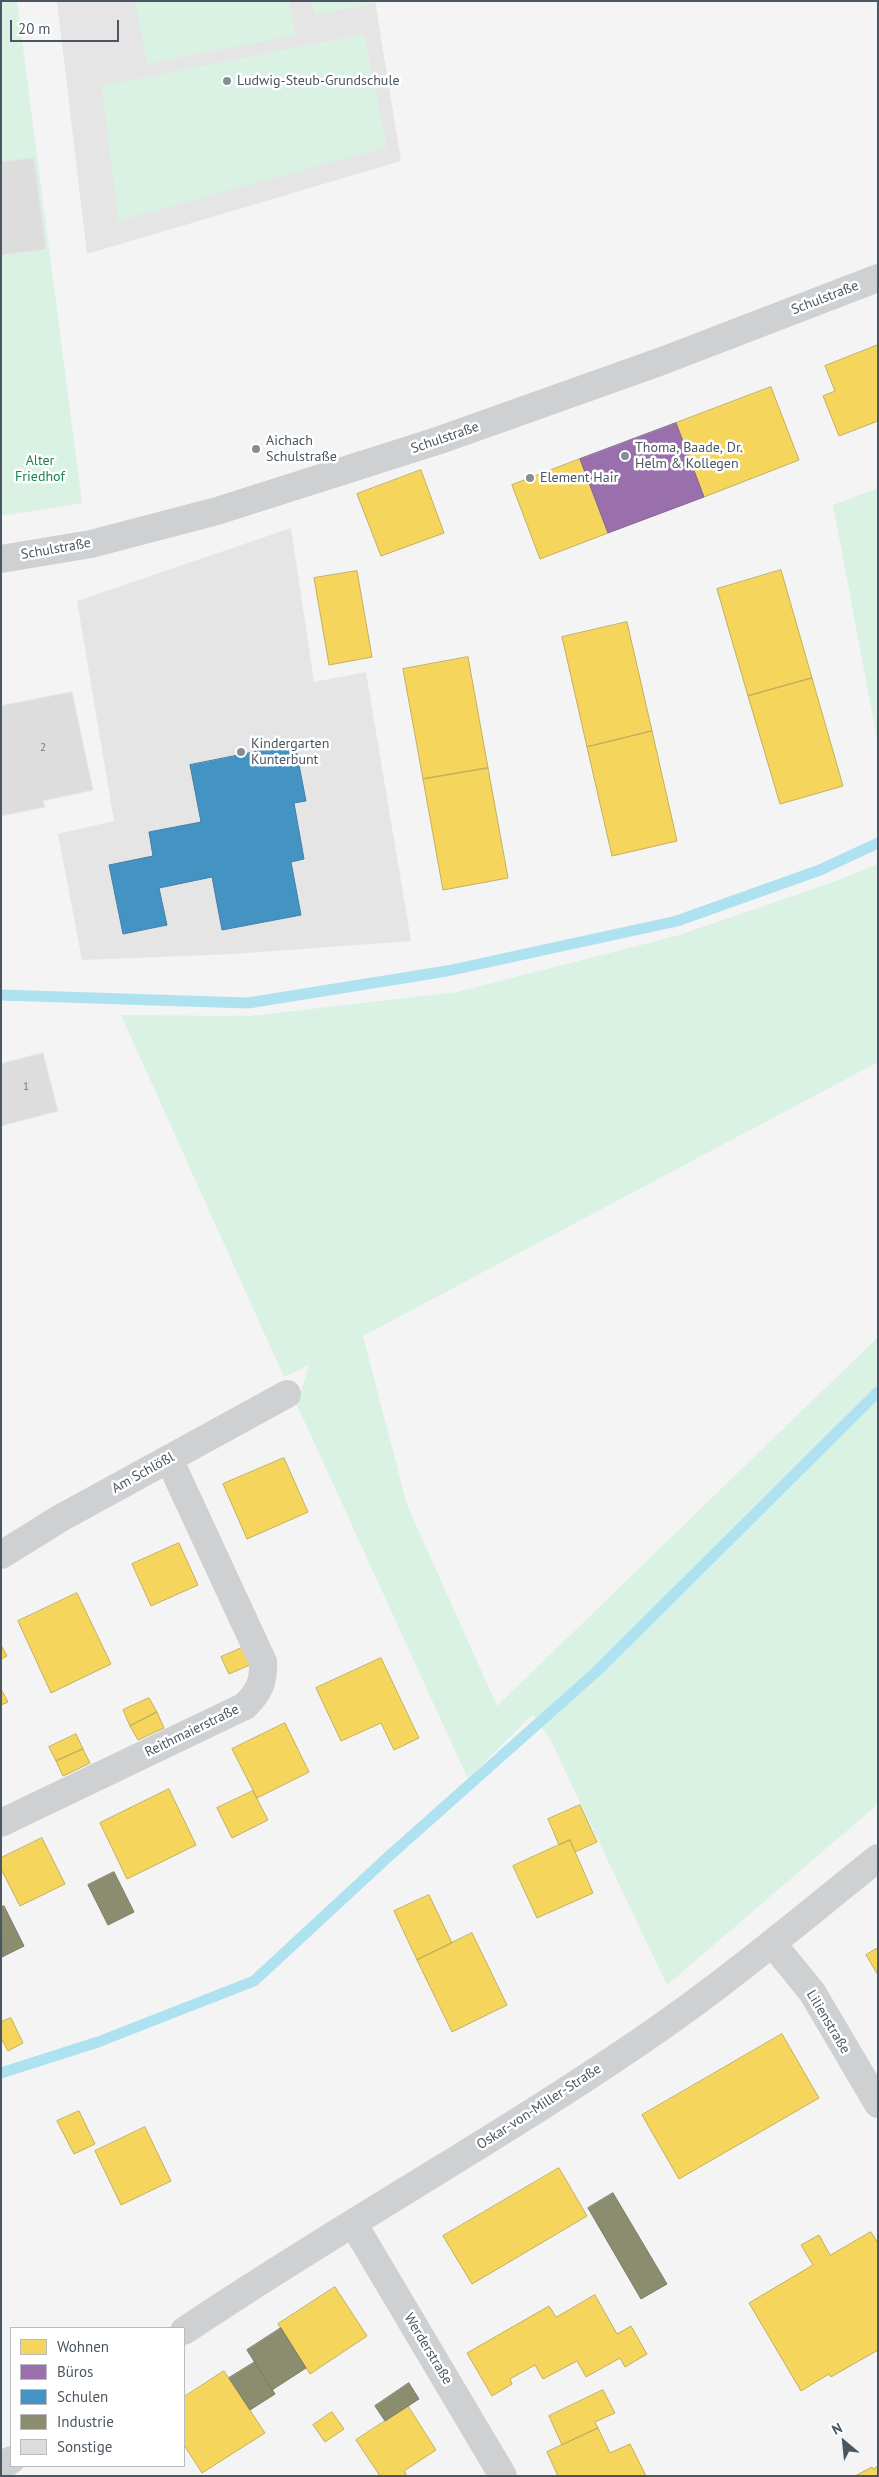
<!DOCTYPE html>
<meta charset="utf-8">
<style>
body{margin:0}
#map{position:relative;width:879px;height:2477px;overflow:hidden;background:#f4f4f4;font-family:"PT Sans",sans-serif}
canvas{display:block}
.frame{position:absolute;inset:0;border:2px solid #4a5661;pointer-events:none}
.legend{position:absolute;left:10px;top:2327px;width:175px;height:140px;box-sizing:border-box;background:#fff;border:1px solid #b7bbc0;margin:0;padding:6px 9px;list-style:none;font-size:15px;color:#4a5661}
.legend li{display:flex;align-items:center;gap:10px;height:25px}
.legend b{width:25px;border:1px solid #b7bbc0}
.north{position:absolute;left:819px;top:2417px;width:50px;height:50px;-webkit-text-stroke:4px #fff;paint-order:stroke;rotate:332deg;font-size:14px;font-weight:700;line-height:20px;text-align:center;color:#4a5661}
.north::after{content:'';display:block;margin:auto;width:18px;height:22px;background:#4a5661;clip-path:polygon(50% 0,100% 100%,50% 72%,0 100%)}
.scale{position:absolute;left:10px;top:20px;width:109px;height:22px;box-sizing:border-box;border:2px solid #4a5661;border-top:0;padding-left:6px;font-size:15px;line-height:18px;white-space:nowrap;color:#4a5661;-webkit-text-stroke:4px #fff;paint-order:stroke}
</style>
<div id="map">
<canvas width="879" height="2477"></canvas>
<div class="frame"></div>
<ul class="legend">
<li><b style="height:14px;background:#f6d55c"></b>Wohnen</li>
<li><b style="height:14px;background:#9970ab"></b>Büros</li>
<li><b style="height:14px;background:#4393c3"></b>Schulen</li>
<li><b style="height:14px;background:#8c8c6e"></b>Industrie</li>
<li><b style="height:14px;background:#ddddde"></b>Sonstige</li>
</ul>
<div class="north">N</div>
<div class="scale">20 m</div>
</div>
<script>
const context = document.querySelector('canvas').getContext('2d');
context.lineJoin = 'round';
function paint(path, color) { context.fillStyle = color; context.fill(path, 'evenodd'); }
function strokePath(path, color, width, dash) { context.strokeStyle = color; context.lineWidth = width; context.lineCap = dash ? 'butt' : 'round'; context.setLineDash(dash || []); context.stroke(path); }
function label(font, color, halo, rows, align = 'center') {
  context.font = font + ' "PT Sans",sans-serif'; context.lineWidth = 5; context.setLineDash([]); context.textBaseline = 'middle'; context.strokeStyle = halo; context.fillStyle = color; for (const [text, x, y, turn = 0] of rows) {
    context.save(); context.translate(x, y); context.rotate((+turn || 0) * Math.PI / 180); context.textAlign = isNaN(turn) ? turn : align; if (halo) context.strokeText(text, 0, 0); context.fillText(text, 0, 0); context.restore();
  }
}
const education = new Path2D(`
 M 57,1 L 375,1 L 401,161 L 87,254 Z
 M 291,528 L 314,682 L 366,672 L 411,941 L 233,954 L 82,960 L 58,834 L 114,821 L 77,601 Z`);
const green = new Path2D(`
 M 1,1 L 17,1 L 82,503 L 1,516 Z
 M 135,1 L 289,1 L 296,35 L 147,64 Z
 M 312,1 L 373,1 L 373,4 L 314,15 Z
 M 364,34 L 387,147 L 118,221 L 102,86 Z
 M 878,488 L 878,744 L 833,505 Z
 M 878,864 L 878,1062 L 363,1336 L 407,1505 L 497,1706 L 878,1337 L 878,1804 L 667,1985 L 550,1739 L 533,1714 L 468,1779 L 297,1405 L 309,1365 L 284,1377 L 121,1015 L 251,1016 L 457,992 L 676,936 L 831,883 Z`);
const homes = new Path2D(`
 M 878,345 L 878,421 L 839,436 L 823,396 L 835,391 L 825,366 Z
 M 771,387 L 799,460 L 704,497 L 676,423 Z
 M 580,459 L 608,533 L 540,559 L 512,485 Z
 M 421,470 L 444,533 L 381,556 L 357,494 Z
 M 781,570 L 812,678 L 748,696 L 717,589 Z
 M 357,571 L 372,657 L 329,665 L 314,578 Z
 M 627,622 L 652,731 L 587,747 L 562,637 Z
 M 468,657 L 488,768 L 423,779 L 403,669 Z
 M 812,678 L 843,786 L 780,804 L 748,696 Z
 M 652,731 L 677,841 L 612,856 L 587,747 Z
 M 488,768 L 508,878 L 443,890 L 423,779 Z
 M 284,1458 L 308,1512 L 247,1539 L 223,1484 Z
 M 179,1543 L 198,1585 L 151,1606 L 132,1564 Z
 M 77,1593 L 111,1664 L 51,1693 L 18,1621 Z
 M 1,1645 L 7,1656 L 1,1659 Z
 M 244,1647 L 252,1664 L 229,1674 L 221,1657 Z
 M 381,1658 L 419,1738 L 394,1750 L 381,1723 L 341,1741 L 316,1688 Z
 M 1,1689 L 8,1702 L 1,1705 Z
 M 149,1698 L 157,1712 L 130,1726 L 123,1710 Z
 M 157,1712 L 164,1728 L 138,1740 L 130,1726 Z
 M 285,1723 L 309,1772 L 257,1798 L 232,1749 Z
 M 76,1734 L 83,1749 L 56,1761 L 49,1747 Z
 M 83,1749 L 90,1763 L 63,1776 L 56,1761 Z
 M 169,1789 L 196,1845 L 127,1879 L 100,1823 Z
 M 253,1791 L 268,1820 L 232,1838 L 217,1808 Z
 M 580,1805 L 597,1842 L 575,1852 L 570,1840 L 559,1845 L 548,1819 Z
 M 42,1838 L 65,1884 L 20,1906 L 1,1869 L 1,1858 Z
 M 570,1840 L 593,1893 L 537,1918 L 513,1866 Z
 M 429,1895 L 452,1943 L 417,1960 L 394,1911 Z
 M 472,1933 L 507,2005 L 452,2032 L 417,1960 Z
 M 878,1948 L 878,1975 L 866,1955 Z
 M 11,2018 L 23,2043 L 8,2051 L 1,2038 L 1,2022 Z
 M 782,2034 L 819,2098 L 679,2179 L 642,2115 Z
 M 79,2111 L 95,2144 L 74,2154 L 57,2121 Z
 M 145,2127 L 171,2181 L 121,2205 L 95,2151 Z
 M 559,2168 L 587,2216 L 472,2284 L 443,2236 Z
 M 871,2232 L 878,2243 L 878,2350 L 831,2377 L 829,2374 L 801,2391 L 749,2303 L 813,2265 L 801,2245 L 819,2235 L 830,2255 Z
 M 335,2287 L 367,2336 L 310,2374 L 278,2324 Z
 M 595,2295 L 617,2334 L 631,2326 L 647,2354 L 625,2367 L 620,2358 L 586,2377 L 577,2361 L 543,2379 L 535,2365 L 510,2379 L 512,2384 L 492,2396 L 467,2353 L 549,2306 L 556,2317 Z
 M 224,2371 L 265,2433 L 202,2473 L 184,2445 L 184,2397 Z
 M 603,2390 L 615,2413 L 595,2422 L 598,2428 L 562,2445 L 549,2416 Z
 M 408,2406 L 436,2450 L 404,2471 L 407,2476 L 380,2476 L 356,2440 Z
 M 332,2412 L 344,2429 L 325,2442 L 313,2425 Z
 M 598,2428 L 610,2453 L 630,2444 L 646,2476 L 558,2476 L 547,2452 Z
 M 878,2466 L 878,2476 L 855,2476 L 872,2467 L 873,2469 Z`);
const offices = new Path2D(`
 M 676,423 L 704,497 L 608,533 L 580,459 Z`);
const schools = new Path2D(`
 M 295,744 L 306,801 L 294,803 L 304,859 L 291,862 L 301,915 L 222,930 L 212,877 L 159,888 L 167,925 L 123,934 L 109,865 L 153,856 L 149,832 L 201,822 L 190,765 Z`);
const industry = new Path2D(`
 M 114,1872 L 134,1912 L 108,1925 L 88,1885 Z
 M 4,1906 L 24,1946 L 2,1957 L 1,1907 Z
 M 613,2193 L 667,2284 L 641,2299 L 588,2208 Z
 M 281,2328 L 306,2368 L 272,2390 L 247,2350 Z
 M 255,2362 L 275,2394 L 250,2410 L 229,2378 Z
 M 409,2383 L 419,2399 L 385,2421 L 375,2406 Z`);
const stream = new Path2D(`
 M 1,995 L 248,1003 L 447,971 L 677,921 L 820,870 L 878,843
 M 1,2073 L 98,2042 L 254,1981 L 388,1857 L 596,1672 L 878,1392`);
const building = new Path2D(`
 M 34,158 L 46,249 L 1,255 L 1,162 Z
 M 72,692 L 93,790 L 43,801 L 45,807 L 1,816 L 1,706 Z
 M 43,1053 L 58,1111 L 1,1126 L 1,1064 Z`);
const minor = new Path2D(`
 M 1,559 L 91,544 L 217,511 L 440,440 L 662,361 L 878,278
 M 1,1555 L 59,1519 L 287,1394
 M 1,1823 L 245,1706 C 259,1692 264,1682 263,1662 L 169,1459
 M 772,1943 L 812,1992 L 878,2104
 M 353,2223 L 503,2476
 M 184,2331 C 338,2227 501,2138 654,2032 C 732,1978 804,1917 878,1858
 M 1,2467 L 11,2460`);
const markers = [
 [227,81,5,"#868d94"],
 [256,449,5,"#868d94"],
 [625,456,5,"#868d94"],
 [530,478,5,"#868d94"],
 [241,752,5,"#868d94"]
];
const numberNames = [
 ["2",43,748],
 ["1",26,1087]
];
const poiNames = [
 ["Ludwig-Steub-Grundschule",237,81],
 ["Aichach",266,441],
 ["Schulstraße",266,457],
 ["Thoma, Baade, Dr.",635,448],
 ["Helm & Kollegen",635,464],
 ["Element Hair",540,478],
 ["Kindergarten",251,744],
 ["Kunterbunt",251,760]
];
const streetNames = [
 ["Schulstraße",825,298,-21],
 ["Schulstraße",445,438,-19],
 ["Schulstraße",56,549,-10],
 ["Am Schlößl",143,1473,-29],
 ["Reithmaierstraße",192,1731,-26],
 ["Lilienstraße",828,2022,59],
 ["Oskar-von-Miller-Straße",539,2107,-33],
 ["Werderstraße",428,2349,59]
];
const parkNames = [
 ["Alter",40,461],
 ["Friedhof",40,477]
];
paint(education, '#e6e5e6');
paint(green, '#d9f2e3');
paint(homes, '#f6d55c');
strokePath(homes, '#c2af5e', 1);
paint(offices, '#9970ab');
strokePath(offices, '#816895', 1);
paint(schools, '#4393c3');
strokePath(schools, '#4581a6', 1);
paint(industry, '#8c8c6e');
strokePath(industry, '#787c6a', 1);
strokePath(stream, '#aee2f0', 11);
paint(building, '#ddddde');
strokePath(building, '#e5e6e7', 1);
strokePath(minor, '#ced0d2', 28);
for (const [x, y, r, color] of markers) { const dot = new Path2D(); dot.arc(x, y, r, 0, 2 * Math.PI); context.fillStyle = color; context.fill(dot); strokePath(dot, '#fff', 2); }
label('11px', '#707881', null, numberNames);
label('14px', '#4a5661', '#fff', poiNames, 'left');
label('14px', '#4a5661', '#fff', streetNames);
label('14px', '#17864f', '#fff', parkNames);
</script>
